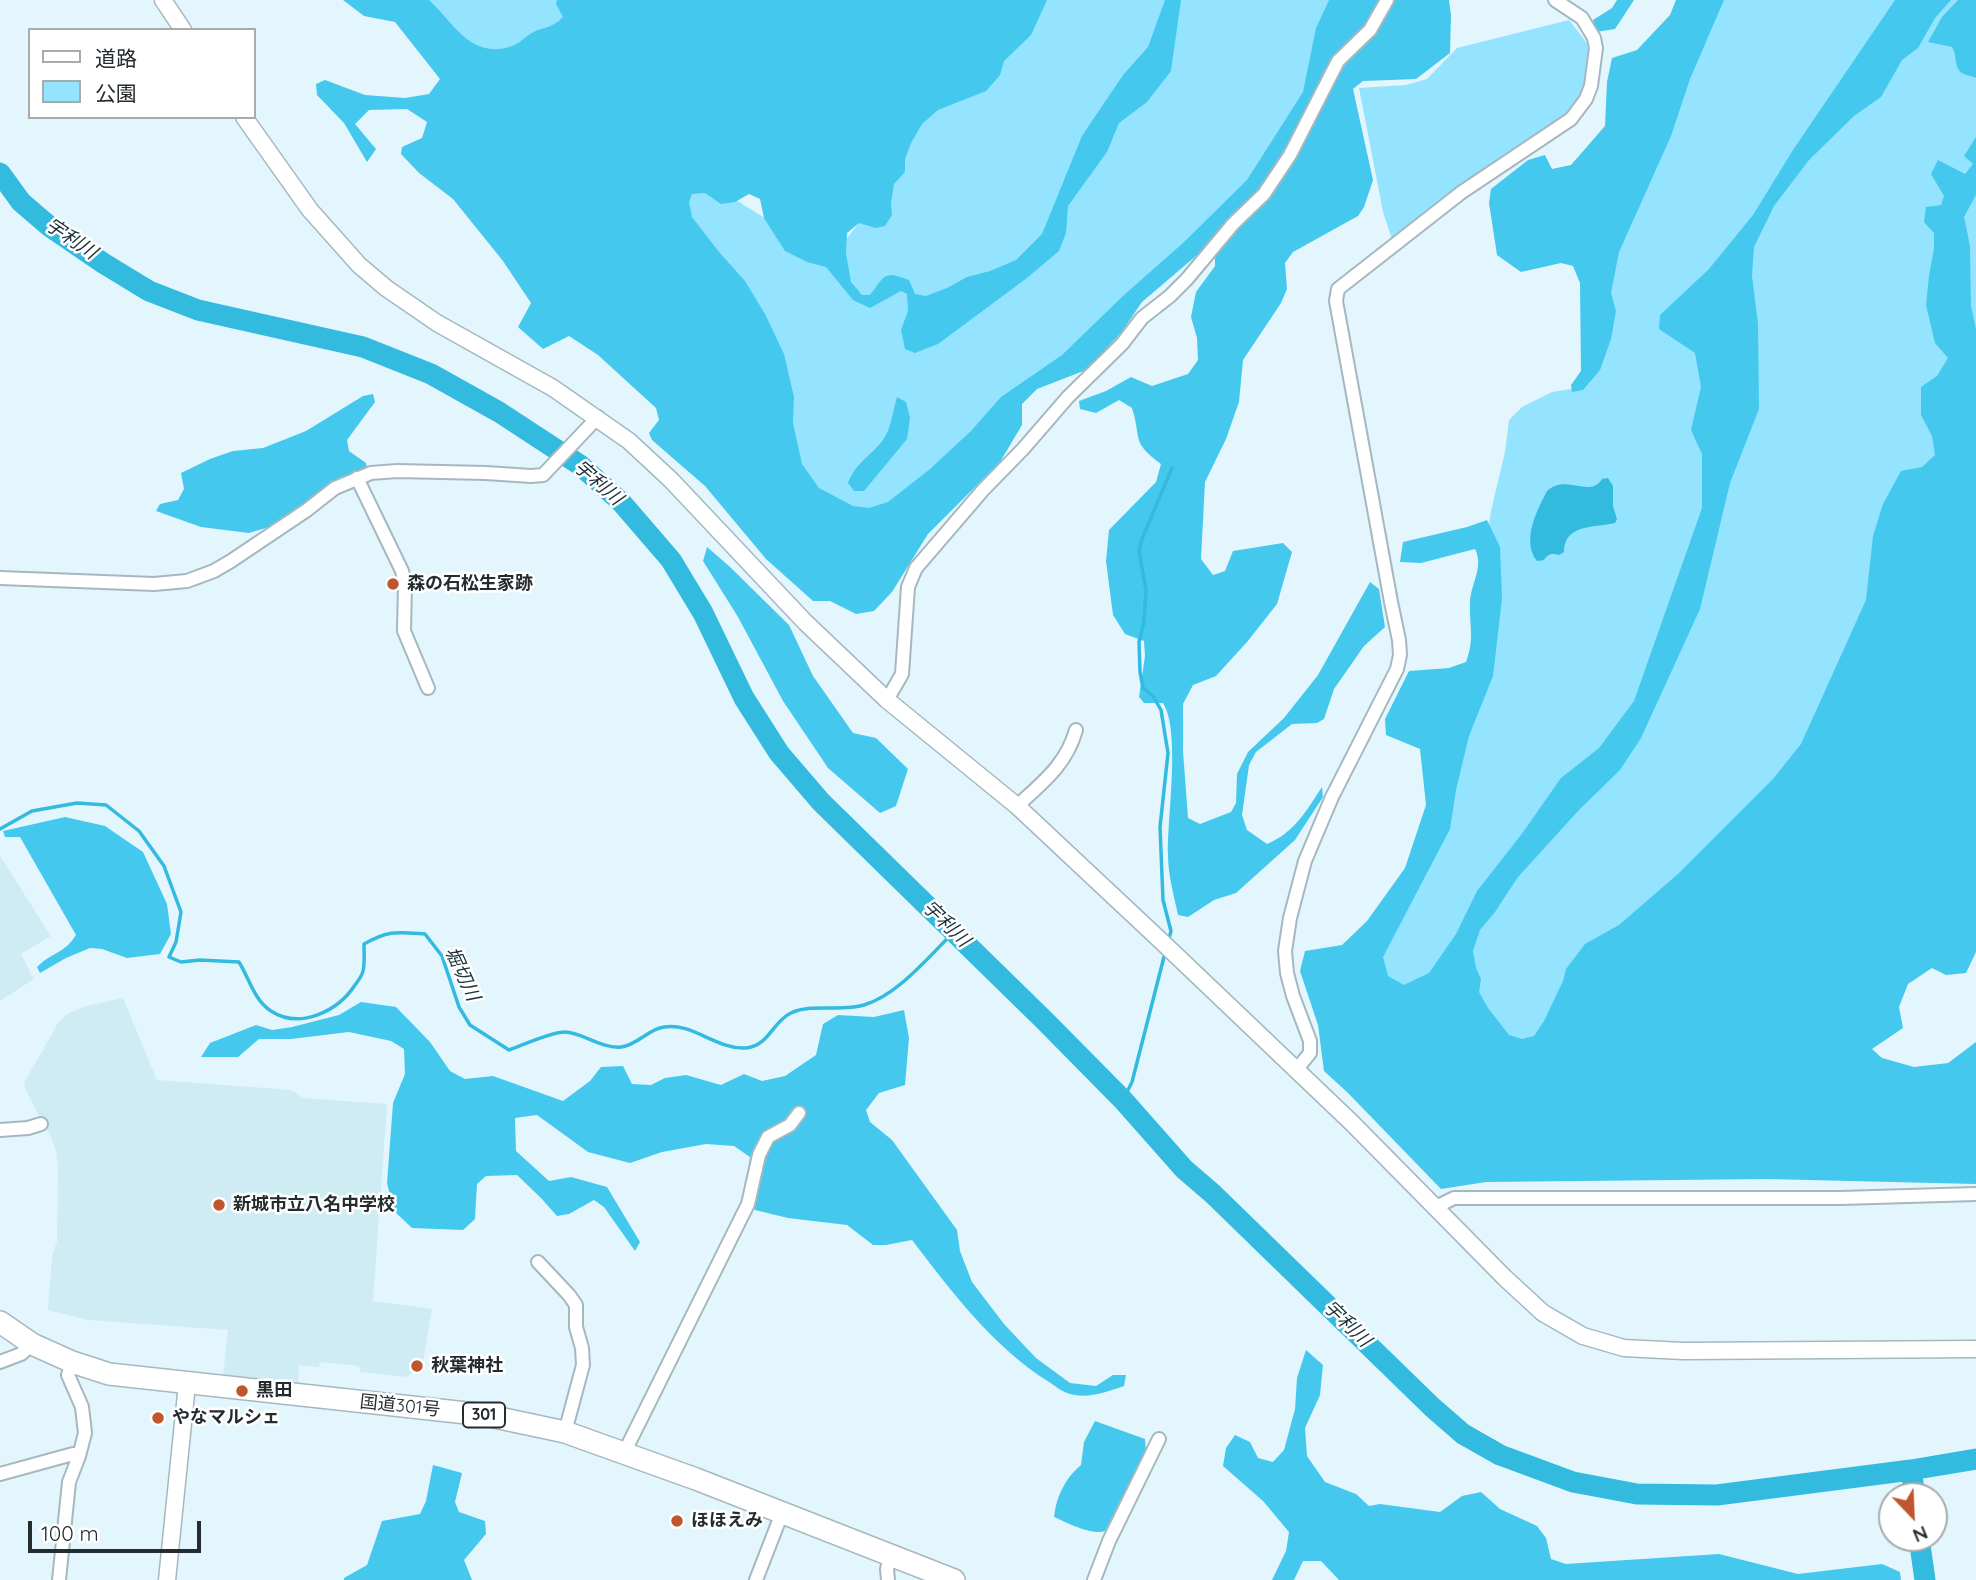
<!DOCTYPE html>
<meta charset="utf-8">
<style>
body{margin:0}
#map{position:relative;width:1976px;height:1580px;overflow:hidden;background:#e3f6fd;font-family:Quicksand,"Noto Sans JP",sans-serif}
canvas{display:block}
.legend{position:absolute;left:28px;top:28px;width:228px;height:91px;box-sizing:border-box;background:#fff;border:2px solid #a8abac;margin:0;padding:9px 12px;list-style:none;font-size:21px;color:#252c2f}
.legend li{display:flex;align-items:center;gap:14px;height:35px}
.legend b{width:35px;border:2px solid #a8abac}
.north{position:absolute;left:1878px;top:1482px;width:70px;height:70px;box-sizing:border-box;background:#fff;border:2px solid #a8abac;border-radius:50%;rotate:157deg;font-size:19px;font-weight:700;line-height:28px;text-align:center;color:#252c2f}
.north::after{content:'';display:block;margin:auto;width:24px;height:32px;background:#be572e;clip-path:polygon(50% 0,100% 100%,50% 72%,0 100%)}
.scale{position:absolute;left:28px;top:1521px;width:173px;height:32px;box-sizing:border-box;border:4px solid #252c2f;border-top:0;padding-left:9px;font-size:21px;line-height:24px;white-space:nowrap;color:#252c2f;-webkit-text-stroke:5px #fff;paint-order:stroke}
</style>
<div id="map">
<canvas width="1976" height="1580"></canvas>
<ul class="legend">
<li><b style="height:9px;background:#fff"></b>道路</li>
<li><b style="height:19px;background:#94e4ff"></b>公園</li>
</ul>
<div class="north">N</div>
<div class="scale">100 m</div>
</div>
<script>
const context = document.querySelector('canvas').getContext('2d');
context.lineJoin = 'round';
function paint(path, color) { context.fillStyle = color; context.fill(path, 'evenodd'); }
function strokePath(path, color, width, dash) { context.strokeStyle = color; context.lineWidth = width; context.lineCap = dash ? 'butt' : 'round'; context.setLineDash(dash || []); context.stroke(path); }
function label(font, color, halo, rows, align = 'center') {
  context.font = font + ' Quicksand,"Noto Sans JP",sans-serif'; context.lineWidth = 5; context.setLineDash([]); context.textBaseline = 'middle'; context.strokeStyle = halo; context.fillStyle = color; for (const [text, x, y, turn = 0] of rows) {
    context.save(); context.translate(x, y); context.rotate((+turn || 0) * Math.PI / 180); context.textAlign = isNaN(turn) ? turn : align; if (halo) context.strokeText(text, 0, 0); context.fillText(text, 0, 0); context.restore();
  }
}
const built = new Path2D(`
 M 0,856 L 51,936 L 21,954 L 34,979 L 0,1001 Z
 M 123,998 L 157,1080 L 291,1090 L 303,1098 L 387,1104 L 373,1301 L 432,1309 L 423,1362 L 407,1377 L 360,1372 L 359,1366 L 320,1362 L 319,1367 L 299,1365 L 298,1383 L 223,1377 L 228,1330 L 88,1320 L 48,1310 L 52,1257 L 57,1241 L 58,1168 L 56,1152 L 52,1139 L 25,1089 L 24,1082 L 43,1050 L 58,1023 L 67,1014 L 86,1006 Z`);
const green = new Path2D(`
 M 354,0 L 630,0 L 450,78 L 397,19 Z
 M 1030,0 L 1359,0 L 1252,184 L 895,507 L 851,516 L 802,482 L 682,237 L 680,189 L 723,192 L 831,259 L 878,198 L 903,115 Z
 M 1683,0 L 1976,0 L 1976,666 L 1832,730 L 1550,1039 L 1504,1047 L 1375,974 L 1458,739 L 1491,511 L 1505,452 L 1509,420 L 1522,407 L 1552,392 L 1571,389 L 1583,375 Z
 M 1569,20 L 1587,43 L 1590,62 L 1585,90 L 1574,109 L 1557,126 L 1392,239 L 1383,212 L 1359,88 L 1406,85 L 1427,79 L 1457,48 Z`);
const forest = new Path2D(`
 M 343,0 L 429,0 C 455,24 471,60 512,46 C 519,44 524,38 530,34 C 543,26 550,30 563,17 L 556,4 L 557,0 L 1047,0 L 1031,35 L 1004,61 L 1000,75 L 986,91 L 938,110 L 922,124 L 911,143 L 905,159 L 905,172 L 894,184 L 891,203 L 892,215 L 885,226 L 876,228 L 859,223 L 847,233 L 846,253 L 851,282 L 862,295 L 870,295 C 885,276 883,270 909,280 L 915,294 L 926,296 L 947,288 L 967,277 L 990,271 L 1016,260 L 1042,234 L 1082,136 L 1123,75 L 1148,47 L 1165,0 L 1181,0 L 1171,71 L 1147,102 L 1119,123 L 1107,152 L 1068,206 L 1066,233 L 1059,251 L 1027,278 L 938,344 L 915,353 L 905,349 L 901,330 L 908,311 L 907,294 L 901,291 L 870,308 L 853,300 L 826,267 L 807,262 L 785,251 L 764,218 L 760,199 L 749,194 L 735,202 L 721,204 L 705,193 L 692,194 L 689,202 L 692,217 L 719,252 L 745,281 L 765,314 L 784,354 L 794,397 L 793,423 L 802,464 L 819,488 L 853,506 L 869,508 L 888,502 L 930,469 L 971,431 L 1001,397 L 1062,355 L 1124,295 L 1183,243 L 1247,180 L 1303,92 L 1316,28 L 1329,0 L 1449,0 L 1451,15 L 1450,53 L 1416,79 L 1363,81 L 1353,89 L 1373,180 L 1364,207 L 1358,216 L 1293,252 L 1285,263 L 1287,289 L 1281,303 L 1243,360 L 1239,402 L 1226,439 L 1205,482 L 1201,559 L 1213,575 L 1225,571 L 1233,551 L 1283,543 L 1292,552 L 1277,604 L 1247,642 L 1216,676 L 1193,685 L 1183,704 L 1183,751 L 1188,818 L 1200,824 L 1231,812 L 1236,803 L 1237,774 L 1248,752 L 1284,718 L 1318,675 L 1370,582 L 1379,589 L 1385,627 L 1364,646 L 1334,689 L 1324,719 L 1317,723 L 1292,724 L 1256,752 L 1249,765 L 1242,815 L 1247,830 L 1267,844 C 1294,833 1307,810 1322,787 L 1323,797 L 1295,840 L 1236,893 L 1214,900 L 1188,917 L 1178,915 C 1174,896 1168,875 1168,855 C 1167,818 1181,732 1163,703 L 1144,703 L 1139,697 L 1145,656 L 1144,641 L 1125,634 L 1113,615 L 1106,561 L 1109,530 L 1156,482 L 1161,464 C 1130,441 1142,439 1132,408 L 1119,400 L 1096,413 L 1080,409 L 1079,401 L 1106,391 L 1131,377 L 1152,386 L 1188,374 L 1198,360 L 1197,338 L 1191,317 L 1196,292 L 1215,266 L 1215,258 L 1196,256 L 1142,302 L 1121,333 L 1086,370 L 1037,389 L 1022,404 L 1022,425 L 1000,462 L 928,534 L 892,592 L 874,611 L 856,614 L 830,601 L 813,601 L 766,559 L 705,486 L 652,440 L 649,433 L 659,420 L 656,408 L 598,355 L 569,336 L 543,349 L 518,327 L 531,303 L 503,261 L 453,199 L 419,173 L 401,154 L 402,147 L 422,138 L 427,122 L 407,109 L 369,110 L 355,124 L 376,149 L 367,162 L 344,123 L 317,95 L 316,84 L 325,80 L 365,95 L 405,98 L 429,94 L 440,79 L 395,22 L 364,16 Z
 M 1617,0 L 1634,0 L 1615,29 L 1596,32 L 1593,20 L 1612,8 Z
 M 1676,0 L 1724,0 L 1690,79 L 1671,136 L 1619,252 L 1611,293 L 1616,311 L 1611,339 L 1600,370 L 1583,390 L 1572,392 L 1571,385 L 1581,371 L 1580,283 L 1573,266 L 1561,263 L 1521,272 L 1497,255 L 1489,203 L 1491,189 L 1528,160 L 1545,155 L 1552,169 L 1571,165 L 1605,126 L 1607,82 L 1612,58 L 1637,50 L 1670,15 Z
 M 1895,0 L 1951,0 L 1935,18 L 1918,48 L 1902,60 L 1881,97 L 1854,116 L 1809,160 L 1774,206 L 1754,247 L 1752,276 L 1758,324 L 1759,409 L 1730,483 L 1700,609 L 1641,738 L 1620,770 L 1579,810 L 1518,877 L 1495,912 L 1480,930 L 1473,951 L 1476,968 L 1481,979 L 1479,992 L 1488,1008 L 1509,1035 L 1522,1039 L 1534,1036 L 1544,1021 L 1563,981 L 1566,969 L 1585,944 L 1619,925 L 1679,873 L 1773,779 L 1801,744 L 1866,600 L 1873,536 L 1883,504 L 1901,471 L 1922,467 L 1935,455 L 1932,436 L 1921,415 L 1921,387 L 1937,376 L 1948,358 L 1935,343 L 1926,305 L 1929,276 L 1934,248 L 1934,233 L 1924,222 L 1926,207 L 1941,205 L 1944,196 L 1931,174 L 1938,160 L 1965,174 L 1973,164 L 1964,156 L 1976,137 L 1976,195 L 1964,217 L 1970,246 L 1971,306 L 1976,329 L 1976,952 L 1966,973 L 1946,975 L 1932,968 L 1908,984 L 1899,1007 L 1903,1028 L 1872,1049 L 1882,1058 L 1914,1067 L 1948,1063 L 1976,1042 L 1976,1184 L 1767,1179 L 1486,1182 L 1441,1189 L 1348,1093 L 1324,1071 L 1318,1025 L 1300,971 L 1305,951 L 1342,945 L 1367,921 L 1405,868 L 1426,805 L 1420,749 L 1386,735 L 1385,719 L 1409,671 L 1449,668 L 1466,662 C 1475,639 1469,625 1470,602 C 1471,583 1484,567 1475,549 L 1421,563 L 1400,562 L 1403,542 L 1467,527 L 1487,520 L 1500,547 L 1502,599 L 1493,676 L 1469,736 L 1456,790 L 1450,829 L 1383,957 L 1388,976 L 1404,985 L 1429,973 L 1456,934 L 1477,891 L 1521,835 L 1561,778 L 1599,748 L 1634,701 L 1702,508 L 1702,454 L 1691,430 L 1701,387 L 1695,353 L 1659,329 L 1660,315 L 1709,269 L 1753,215 L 1793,150 Z
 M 1958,0 L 1976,0 L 1976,78 C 1972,76 1968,76 1964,74 C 1953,70 1958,56 1952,47 L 1928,42 L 1942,17 Z
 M 373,394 L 375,402 L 347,440 L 349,451 L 366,463 L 367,469 L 329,484 L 311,500 L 269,527 L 249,533 L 201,527 L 156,511 L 160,504 L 178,500 L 184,489 L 181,473 L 210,459 L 233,451 L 263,448 L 306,431 L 363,396 Z
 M 897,397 L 906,402 L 910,418 L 907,439 L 864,491 L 854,491 L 848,483 C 856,462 870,457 883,440 C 891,429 893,410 897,397 Z
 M 707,547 L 729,566 L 789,625 L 813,676 L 853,733 L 876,738 L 908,769 L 896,806 L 880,813 L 828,768 L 783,701 L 738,617 L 703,561 Z
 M 65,817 L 105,826 L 143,852 L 167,904 L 171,934 L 160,954 L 127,958 L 102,949 L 90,948 L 66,958 L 40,973 L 37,967 C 52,952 64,954 76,935 L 20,837 L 5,837 L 3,831 Z
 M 361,1002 L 396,1007 L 430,1042 L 450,1071 L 465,1079 L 493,1076 L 563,1101 L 590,1081 L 601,1067 L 623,1066 L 632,1084 L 651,1085 L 665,1078 L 686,1075 L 721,1085 L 744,1074 L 762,1081 L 785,1076 L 816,1055 L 823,1024 L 838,1015 L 874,1017 L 904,1010 L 909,1038 L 905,1085 L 879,1093 L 866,1110 L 870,1122 L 892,1140 L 957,1230 L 960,1251 L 972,1282 L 1004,1324 L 1036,1358 L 1070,1383 L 1096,1386 L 1113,1375 L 1126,1375 L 1124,1386 C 1106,1392 1086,1400 1067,1393 C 1061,1391 1054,1385 1049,1382 C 993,1347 951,1291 912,1240 L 886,1245 L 873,1245 L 847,1225 L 788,1218 L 755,1210 L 746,1190 L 750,1157 L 734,1146 L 706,1144 L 662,1152 L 630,1163 L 588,1152 L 537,1115 L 515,1118 L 516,1151 L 549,1181 L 571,1177 L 607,1187 L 640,1242 L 635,1251 L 604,1207 L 594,1200 L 569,1214 L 557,1216 L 541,1198 L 517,1175 L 486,1176 L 477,1184 L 475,1219 L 463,1230 L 412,1228 L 394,1211 L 387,1183 L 393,1103 L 405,1074 L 404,1049 L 391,1041 L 349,1032 L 291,1039 L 259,1039 L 238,1057 L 201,1057 L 210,1043 L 256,1025 L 272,1030 L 292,1027 L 339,1015 Z
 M 1306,1350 L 1323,1365 L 1320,1395 L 1305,1428 L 1307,1456 L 1325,1482 L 1356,1494 L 1369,1506 L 1380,1504 L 1440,1512 L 1462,1496 L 1481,1492 L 1500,1509 L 1537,1526 L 1546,1538 L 1551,1559 L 1566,1564 L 1719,1554 L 1798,1574 L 1882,1564 L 1900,1572 L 1901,1580 L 1339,1580 L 1321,1561 L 1303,1561 L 1294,1580 L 1272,1580 L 1286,1551 L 1289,1532 L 1263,1501 L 1223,1466 L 1226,1448 L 1235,1435 L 1250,1442 L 1258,1458 L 1273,1462 L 1284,1450 L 1295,1409 L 1297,1378 Z
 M 1095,1421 L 1145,1439 L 1146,1452 L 1105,1531 C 1092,1536 1066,1522 1054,1517 C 1056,1497 1065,1478 1081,1465 L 1084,1442 Z
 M 433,1465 L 462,1473 L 455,1502 L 459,1512 L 485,1521 L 486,1534 L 464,1560 L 472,1580 L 344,1580 L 344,1578 L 367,1565 L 382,1521 L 420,1514 L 426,1501 Z`);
const water = new Path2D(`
 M 1608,478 L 1613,486 L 1613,506 L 1617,519 L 1615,523 C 1596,528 1564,523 1564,552 L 1559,555 C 1551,553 1548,554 1544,560 L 1537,561 C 1521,541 1537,510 1547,491 C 1567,473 1590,499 1602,479 Z`);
const stream = new Path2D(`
 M 0,829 L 32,811 L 77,803 L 106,805 L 139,831 L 164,866 L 181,912 L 176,942 L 169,957 L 181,962 L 200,960 L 239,962 C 249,978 254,1000 271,1011 C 300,1030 338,1011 355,985 C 358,981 362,976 363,971 C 365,963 364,953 364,944 C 389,930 397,932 425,934 L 442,956 L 459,1007 L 470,1025 L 509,1050 C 523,1045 551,1032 565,1032 C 581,1032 602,1049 621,1047 C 638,1045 648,1029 664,1027 C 692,1022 717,1050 746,1048 C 769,1046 772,1022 791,1013 C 813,1003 841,1012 864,1005 C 898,995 929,956 954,932
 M 1168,942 L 1171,931 L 1163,900 L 1160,827 L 1168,753 L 1161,710 L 1153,696 L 1143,688 L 1140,672 L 1139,642 L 1144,621 L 1146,590 L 1139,551 L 1142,539 L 1172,468
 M 1123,1100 L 1132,1082 L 1165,953`);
const river = new Path2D(`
 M 0,173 L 21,202 L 49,226 L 103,263 L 149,291 L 198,310 L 363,347 L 431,374 L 499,412 L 580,465 L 621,502 L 671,560 L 703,613 L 744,698 L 779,753 L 821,802 L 1045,1021 L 1123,1100 L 1184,1169 L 1213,1194 L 1432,1407 L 1463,1434 L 1500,1455 L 1573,1482 L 1637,1494 L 1717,1495 L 1911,1470 L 1976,1459
 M 1911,1470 L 1915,1496
 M 1919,1538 L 1925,1580`);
const street = new Path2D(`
 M 357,478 L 402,571 L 405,584 L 404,631 L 428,688
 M 0,578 L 154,584 L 187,581 L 214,571 L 231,561 L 307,510 L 335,488 L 371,473 L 397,471 L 486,473 L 531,476 L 543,475 L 598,417
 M 887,700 L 902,674 L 908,587 L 916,568 L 983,490 L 1023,449 L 1068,397 L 1122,344 L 1142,318 L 1170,296 L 1187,279 L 1233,224 L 1264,194 L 1290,155 L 1338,61 L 1370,30 L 1387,0
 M 1017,806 C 1043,782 1066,765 1076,730
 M 1297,1069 L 1310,1053 L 1310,1041 L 1293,996 L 1287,973 L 1285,951 L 1290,918 L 1305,861 L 1332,797 L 1397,669 L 1400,655 L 1399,640 L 1391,602 L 1336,301 L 1338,289 L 1462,192 L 1571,119 L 1586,99 L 1591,86 L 1596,48 L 1594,38 L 1582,18 L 1555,0
 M 0,1130 L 28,1128 L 41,1124
 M 1436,1207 L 1454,1198 L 1841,1198 L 1976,1194
 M 538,1262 L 569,1295 L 576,1305 L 576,1327 L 582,1348 L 583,1365 L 565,1432
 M 0,1362 L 21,1354 L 32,1344
 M 624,1453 L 748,1204 L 759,1155 L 768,1137 L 790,1125 L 799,1113
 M 0,1474 L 73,1454 L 79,1456
 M 59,1580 L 69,1482 L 79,1456 L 85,1433 L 82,1407 L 68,1375 L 72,1362
 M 756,1580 L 782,1513
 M 888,1580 L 887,1569 L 890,1557
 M 1094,1580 L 1109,1541 L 1159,1439`);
const secondary = new Path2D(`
 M 163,0 L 183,30
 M 244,117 L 310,210 L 359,265 L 386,288 L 437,323 L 553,388 L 629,441 L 671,480 L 805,622 L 887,700 L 1017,806 L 1160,940 L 1351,1122 L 1505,1278 L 1543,1313 L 1583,1336 L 1624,1348 L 1683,1351 L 1976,1349
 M 167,1580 L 187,1384`);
const highway = new Path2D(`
 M 0,1322 L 32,1344 L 72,1362 L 109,1374 L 485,1415 L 565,1432 L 696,1479 L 954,1580`);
const markers = [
 [393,584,7,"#be572e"],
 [219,1205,7,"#be572e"],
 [417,1366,7,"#be572e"],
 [242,1391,7,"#be572e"],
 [158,1418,7,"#be572e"],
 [677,1521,7,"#be572e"]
];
const shields = [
 [484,1415,42]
];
const shieldNames = [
 ["301",484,1415]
];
const poiNames = [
 ["森の石松生家跡",407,584],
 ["新城市立八名中学校",233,1205],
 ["秋葉神社",431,1366],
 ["黒田",256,1391],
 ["やなマルシェ",172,1418],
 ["ほほえみ",691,1521]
];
const streetNames = [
 ["国道301号",400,1406,6]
];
const waterNames = [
 ["宇利川",71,239,34],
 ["宇利川",598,483,41],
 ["宇利川",946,924,44],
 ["堀切川",462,974,65],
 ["宇利川",1347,1324,44]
];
paint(built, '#cfebf4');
paint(green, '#94e4ff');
paint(forest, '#45c8ed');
paint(water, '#32badf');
strokePath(stream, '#32badf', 3.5);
strokePath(river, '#32badf', 21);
strokePath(street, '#a6b8bf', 16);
strokePath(secondary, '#a6b8bf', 19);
strokePath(highway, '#a6b8bf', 24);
strokePath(street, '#fff', 12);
strokePath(secondary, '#fff', 16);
strokePath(highway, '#fff', 21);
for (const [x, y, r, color] of markers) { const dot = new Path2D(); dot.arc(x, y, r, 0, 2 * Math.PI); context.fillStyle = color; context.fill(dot); strokePath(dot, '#fff', 2.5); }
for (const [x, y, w] of shields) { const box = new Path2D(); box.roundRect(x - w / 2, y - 12.5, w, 25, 5); context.fillStyle = '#fff'; context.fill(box); strokePath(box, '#252c2f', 2); }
label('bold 16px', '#252c2f', null, shieldNames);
label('bold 18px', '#252c2f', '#fff', poiNames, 'left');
label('18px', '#252c2f', '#fff', streetNames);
label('italic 19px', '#20363d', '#fff', waterNames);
</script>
